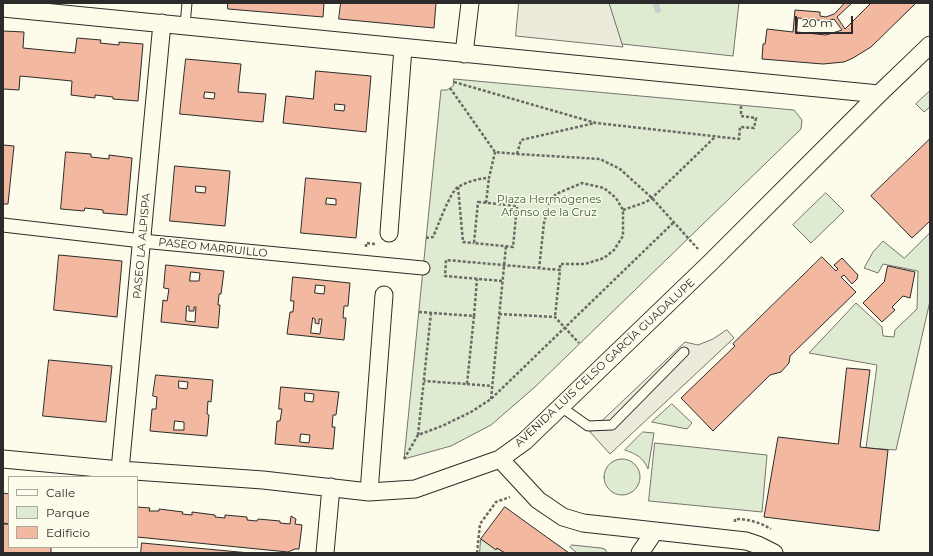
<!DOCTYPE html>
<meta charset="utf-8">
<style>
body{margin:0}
#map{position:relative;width:933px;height:556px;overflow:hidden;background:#fdfbea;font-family:Montserrat,sans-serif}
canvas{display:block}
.frame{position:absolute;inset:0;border:4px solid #2b2b2b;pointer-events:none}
.legend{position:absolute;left:8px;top:476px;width:130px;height:72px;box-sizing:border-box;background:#fdfbea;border:1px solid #a9a89e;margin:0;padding:5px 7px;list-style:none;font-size:12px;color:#2b2b2b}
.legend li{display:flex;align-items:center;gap:8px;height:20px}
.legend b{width:20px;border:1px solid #a9a89e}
.scale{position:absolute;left:795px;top:16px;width:58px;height:18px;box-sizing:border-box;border:2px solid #2b2b2b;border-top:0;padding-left:5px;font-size:12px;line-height:14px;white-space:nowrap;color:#2b2b2b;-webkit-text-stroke:3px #fdfbea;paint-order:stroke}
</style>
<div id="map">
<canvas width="933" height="556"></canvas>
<div class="frame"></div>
<ul class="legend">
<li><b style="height:5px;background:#fdfbea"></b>Calle</li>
<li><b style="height:11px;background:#deebd1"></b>Parque</li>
<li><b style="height:11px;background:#f2b8a0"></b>Edificio</li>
</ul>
<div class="scale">20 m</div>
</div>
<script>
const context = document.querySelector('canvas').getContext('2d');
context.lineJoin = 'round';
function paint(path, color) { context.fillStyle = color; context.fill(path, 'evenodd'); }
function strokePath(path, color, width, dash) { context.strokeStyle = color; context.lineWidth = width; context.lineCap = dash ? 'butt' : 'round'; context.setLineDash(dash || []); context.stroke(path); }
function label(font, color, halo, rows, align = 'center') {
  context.font = font + ' Montserrat,sans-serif'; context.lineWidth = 3; context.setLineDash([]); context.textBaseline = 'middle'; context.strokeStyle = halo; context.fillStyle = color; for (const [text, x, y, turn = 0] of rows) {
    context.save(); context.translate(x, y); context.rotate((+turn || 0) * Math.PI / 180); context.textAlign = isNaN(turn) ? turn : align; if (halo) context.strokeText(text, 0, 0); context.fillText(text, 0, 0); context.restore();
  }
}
const green = new Path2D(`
 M 609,3 L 739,3 L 733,56 L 622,44 Z
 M 454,79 L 794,110 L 802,120 L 801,129 L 536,386 L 491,425 L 451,446 L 404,459 L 441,90 L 447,90 L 453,86 Z
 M 930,91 L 930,107 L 924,112 L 916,104 Z
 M 826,193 L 844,211 L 811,243 L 793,225 Z
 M 930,233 L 930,301 L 896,450 L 866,448 L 877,365 L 809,353 L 856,303 L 882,327 L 883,336 L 894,337 L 895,330 L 917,309 L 918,271 L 883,264 L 878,273 L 864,268 L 873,252 L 883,241 L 904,258 Z
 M 672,404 L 692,423 L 687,429 L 652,422 Z
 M 643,432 L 654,433 L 648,469 C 643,457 636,454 625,450 Z
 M 655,443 L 767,455 L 762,512 L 649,501 Z
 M604 477a18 18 0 1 1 36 0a18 18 0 1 1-36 0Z
 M 481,539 L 496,549 L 497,548 L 505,553 L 480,553 Z
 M 572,545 L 601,548 L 605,549 L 607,553 L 577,553 L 570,547 Z`);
const parking = new Path2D(`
 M 519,3 L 609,3 L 623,47 L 516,36 Z
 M 727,330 L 734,338 L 610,454 L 590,432 L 685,342 L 698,345 L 713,339 Z`);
const stream = new Path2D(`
 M 655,3 L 658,10`);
const building = new Path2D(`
 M 228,3 L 324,3 L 323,17 L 228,9 Z
 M 341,3 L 436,3 L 434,28 L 339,19 Z
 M 845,3 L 852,3 L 837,17 L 845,29 L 871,3 L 916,3 L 871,47 L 853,58 L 844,62 L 823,64 L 762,59 L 763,44 L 765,44 L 767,29 L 793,32 L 795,10 L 820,12 L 820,16 L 826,17 L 834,14 ZM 798,18 L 826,21 L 834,19 L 842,30 L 826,35 L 797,32 Z
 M 3,31 L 24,32 L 23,48 L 75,53 L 77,38 L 101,40 L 100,43 L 119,45 L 119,42 L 143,44 L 138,101 L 113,99 L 113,97 L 95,95 L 95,98 L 71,95 L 72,81 L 20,76 L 19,90 L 3,89 Z
 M 186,59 L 241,64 L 238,92 L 266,94 L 263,122 L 180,114 ZM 205,92 L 215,93 L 214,99 L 204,98 Z
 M 316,71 L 371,76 L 366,132 L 283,123 L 286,96 L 313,99 ZM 335,104 L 345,105 L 344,111 L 335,110 Z
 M 930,139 L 930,221 L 912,238 L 871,196 Z
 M 3,145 L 14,146 L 8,204 L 3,204 Z
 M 66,152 L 91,154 L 91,157 L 109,159 L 109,155 L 132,158 L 127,215 L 103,213 L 103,210 L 85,208 L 84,211 L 61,209 Z
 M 175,166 L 230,171 L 225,226 L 170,221 ZM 196,186 L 206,187 L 205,193 L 196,192 Z
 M 306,178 L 361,183 L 356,238 L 301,233 ZM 327,198 L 336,199 L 336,205 L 326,204 Z
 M 59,255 L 122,261 L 117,317 L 54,310 Z
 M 822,257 L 836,271 L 838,269 L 834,265 L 842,258 L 858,275 L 857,279 L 852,284 L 844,275 L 841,277 L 856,292 L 790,356 L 789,363 L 781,372 L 770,375 L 713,431 L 681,398 L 735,346 L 733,344 Z
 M 166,265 L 224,271 L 221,294 L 219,294 L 218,305 L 220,305 L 218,328 L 161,322 L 163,300 L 167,301 L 169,289 L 164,288 ZM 191,272 L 200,273 L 199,281 L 190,281 ZM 187,306 L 189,306 L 189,311 L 194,311 L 194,307 L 196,307 L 195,322 L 186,321 Z
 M 888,266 L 915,272 L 910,298 L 903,296 L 892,307 L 895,310 L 882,322 L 863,303 L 884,282 Z
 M 293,277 L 350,283 L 348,306 L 344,306 L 343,318 L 346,318 L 344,340 L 287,334 L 290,312 L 293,312 L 294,301 L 291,301 ZM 316,285 L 325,286 L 324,294 L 315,293 ZM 313,318 L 315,319 L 315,323 L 319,324 L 319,319 L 322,319 L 320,334 L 311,333 Z
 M 49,360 L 112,366 L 106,422 L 43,416 Z
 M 847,368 L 870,370 L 860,447 L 888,450 L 879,531 L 764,517 L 778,437 L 838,444 Z
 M 156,375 L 213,380 L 211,402 L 208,401 L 207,414 L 209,415 L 207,436 L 150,431 L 152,409 L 156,409 L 157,397 L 153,396 ZM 179,381 L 188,382 L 187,389 L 179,388 ZM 175,421 L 184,422 L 184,430 L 174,430 Z
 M 281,387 L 339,392 L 336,415 L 333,415 L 332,427 L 335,427 L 333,449 L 275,444 L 277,421 L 280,421 L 282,409 L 279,409 ZM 305,393 L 314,394 L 313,402 L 305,401 ZM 301,434 L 310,435 L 309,443 L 300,442 Z
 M 3,493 L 9,494 L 9,524 L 3,523 Z
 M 137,507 L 150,508 L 149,511 L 159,511 L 159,509 L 183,512 L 182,514 L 192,515 L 192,512 L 215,515 L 215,517 L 225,518 L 225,515 L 247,517 L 247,520 L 257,521 L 258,519 L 280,521 L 280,523 L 290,524 L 291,516 L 296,519 L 295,524 L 302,525 L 299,549 L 295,549 L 288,552 L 137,537 Z
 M 505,507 L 534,528 L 569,553 L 505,553 L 497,548 L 496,550 L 481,539 Z
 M 3,524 L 9,524 L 9,547 L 51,547 L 51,553 L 3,553 Z
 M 142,543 L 239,552 L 250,553 L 141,553 Z`);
const path = new Path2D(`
 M 454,82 L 596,123 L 739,139 L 740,127 L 754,128 L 756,118 L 741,116 L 741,105
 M 450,88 L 495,152 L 517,154 L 600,159 L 620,169 L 652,198 L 698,249
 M 517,154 L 521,140 L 595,123
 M 458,187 L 463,242 L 474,243
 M 478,202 L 517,206 L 513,247 L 474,243 Z
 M 486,203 L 489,178
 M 623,210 L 646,202 L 652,198 L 715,137
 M 426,238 L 433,237 C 438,226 450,192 458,187 C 467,182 479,178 489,178 L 495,152
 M 366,247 L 366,243 L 375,244
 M 539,269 L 544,223 L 549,203 L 556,194 L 582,183 L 604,188 L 616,198 L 623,210 L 623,236 L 614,250 L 604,258 L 585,264 L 560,264 L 560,270
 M 502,281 L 445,276 L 446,260 L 560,270 L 555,317
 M 419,312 L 474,316 L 467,384 L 424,381
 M 499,314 L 555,317 L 579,343
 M 474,316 L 477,279
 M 467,384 L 492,386
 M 491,399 L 506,246
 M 418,435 L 431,313
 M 404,459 L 418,435 L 442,426 L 471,412 L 491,399 L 674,222
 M 735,522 L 735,519 C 748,519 759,522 771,529
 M 477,553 L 480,524 L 496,502 L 510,497`);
const service = new Path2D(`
 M 185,25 L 187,3
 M 561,407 L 588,426 L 612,425 L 684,352`);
const pedestrian = new Path2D(`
 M 3,225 L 142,241 L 423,268`);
const minor = new Path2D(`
 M 3,8 L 879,94
 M 464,54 L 470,3
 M 389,233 L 403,48
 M 3,459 L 120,470 L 263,480 L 369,492 L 415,489 L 500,459 L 525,441 L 710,263 L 879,94 L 930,45
 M 500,459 L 538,500 L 563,517 L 583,523 L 746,541 L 758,545 L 774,553
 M 120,470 L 162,23
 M 369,492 L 384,295
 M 325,553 L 331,487
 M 640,553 L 654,532`);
const parkNames = [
 ["Plaza Hermógenes",549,200],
 ["Afonso de la Cruz",549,213]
];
const streetNames = [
 ["PASEO LA ALPISPA",142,246,-85],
 ["PASEO MARRUILLO",213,248,6],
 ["AVENIDA LUIS CELSO GARCÍA GUADALUPE",605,363,-43]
];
paint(green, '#deebd1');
strokePath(green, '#74746e', 1);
paint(parking, '#eceadb');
strokePath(parking, '#74746e', 1);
strokePath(stream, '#c7d0d0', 6);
paint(building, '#f2b8a0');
strokePath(building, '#2b2b2b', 1);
strokePath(service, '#2b2b2b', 11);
strokePath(pedestrian, '#2b2b2b', 15);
strokePath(minor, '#2b2b2b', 19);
strokePath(path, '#6a6964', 2.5, [3, 2]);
strokePath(service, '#fdfbea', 9);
strokePath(pedestrian, '#fdfbea', 13);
strokePath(minor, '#fdfbea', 17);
label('11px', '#34623c', '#fdfbea', parkNames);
label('11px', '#2b2b2b', '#fdfbea', streetNames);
</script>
